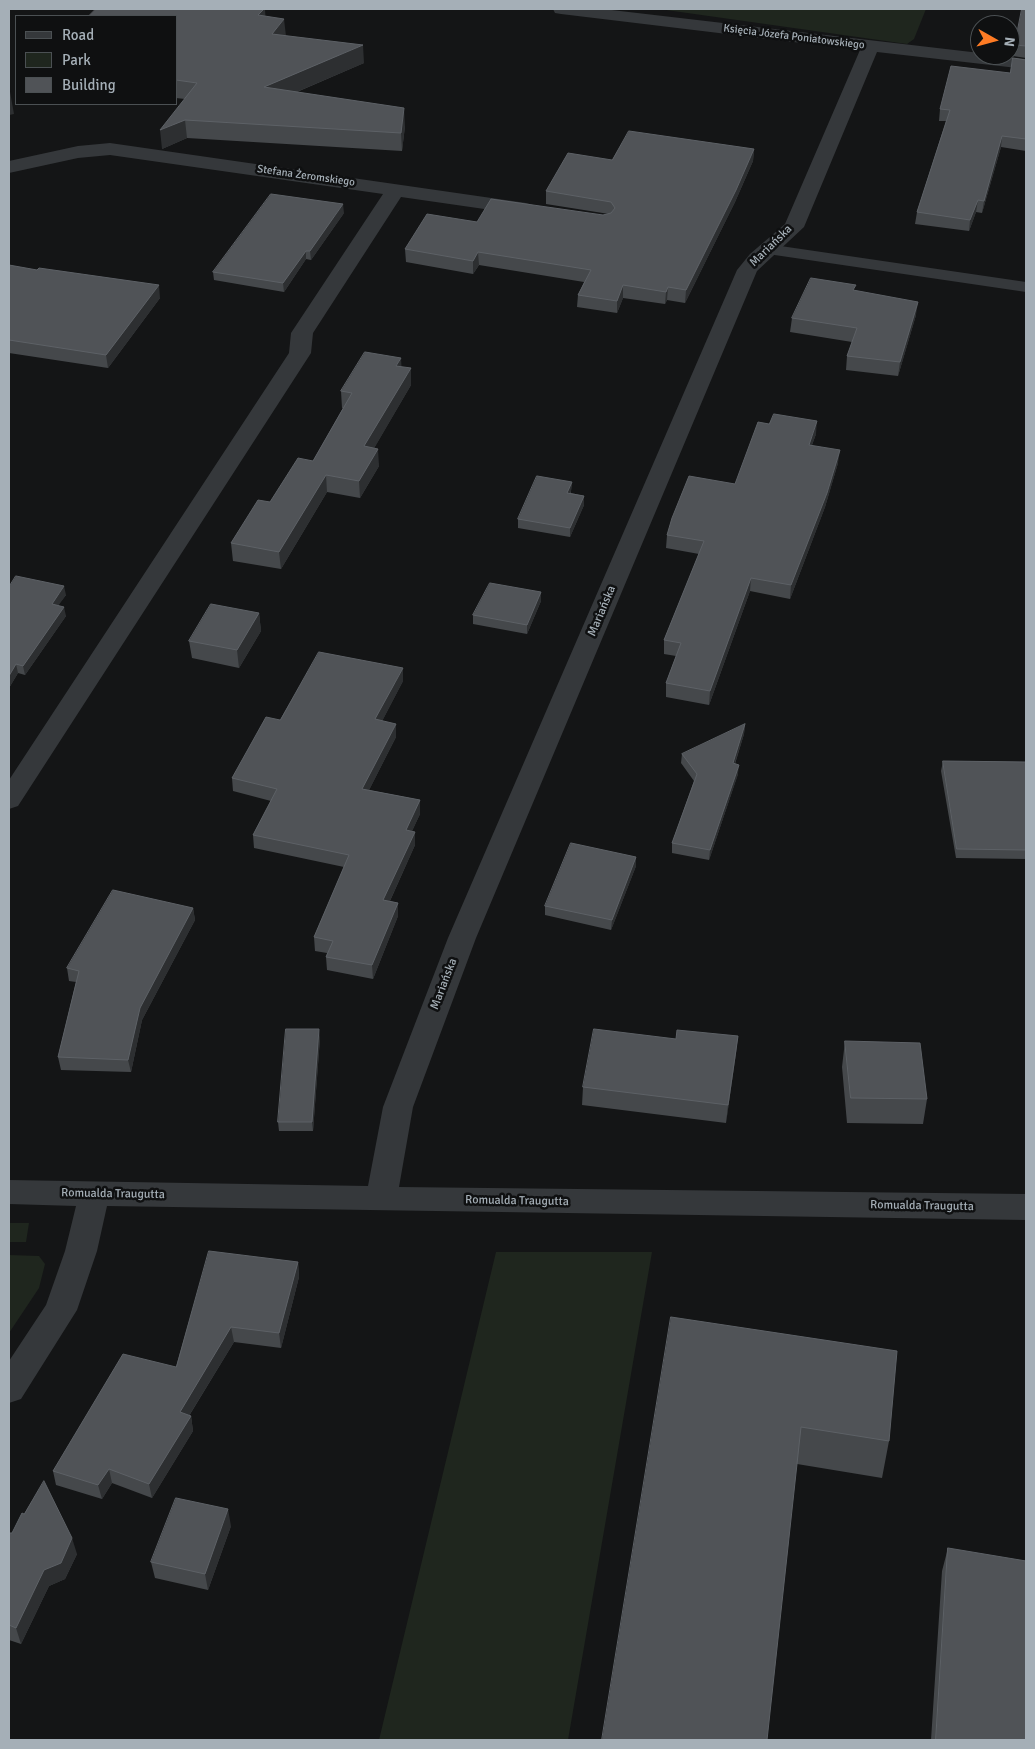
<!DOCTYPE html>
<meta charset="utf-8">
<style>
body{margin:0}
#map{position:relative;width:1035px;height:1749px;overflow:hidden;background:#141516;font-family:Signika,sans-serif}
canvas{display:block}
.frame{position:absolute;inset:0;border:10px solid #a5afb7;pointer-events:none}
.legend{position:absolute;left:15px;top:15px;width:162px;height:90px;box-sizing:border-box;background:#0f1011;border:1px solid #4b5053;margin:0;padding:6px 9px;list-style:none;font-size:15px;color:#a5afb7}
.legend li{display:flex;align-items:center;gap:10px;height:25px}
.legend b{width:25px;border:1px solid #4b5053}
.north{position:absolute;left:970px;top:15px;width:50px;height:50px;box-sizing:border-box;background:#0f1011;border:1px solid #4b5053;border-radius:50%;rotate:97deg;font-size:14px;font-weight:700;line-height:20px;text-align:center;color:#a5afb7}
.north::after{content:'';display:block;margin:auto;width:18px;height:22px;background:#fe7b24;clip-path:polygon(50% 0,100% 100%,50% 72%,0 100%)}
</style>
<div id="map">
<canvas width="1035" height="1749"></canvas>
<div class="frame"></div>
<ul class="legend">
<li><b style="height:6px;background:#35383b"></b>Road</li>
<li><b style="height:14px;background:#1f261e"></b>Park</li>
<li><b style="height:14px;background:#505357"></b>Building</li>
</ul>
<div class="north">N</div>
</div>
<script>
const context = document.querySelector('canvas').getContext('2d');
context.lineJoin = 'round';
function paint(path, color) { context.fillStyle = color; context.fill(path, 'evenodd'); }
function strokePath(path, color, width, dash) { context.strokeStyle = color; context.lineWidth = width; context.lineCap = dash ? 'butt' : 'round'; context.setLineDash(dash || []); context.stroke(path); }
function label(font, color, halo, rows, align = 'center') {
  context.font = font + ' Signika,sans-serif'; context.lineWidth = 5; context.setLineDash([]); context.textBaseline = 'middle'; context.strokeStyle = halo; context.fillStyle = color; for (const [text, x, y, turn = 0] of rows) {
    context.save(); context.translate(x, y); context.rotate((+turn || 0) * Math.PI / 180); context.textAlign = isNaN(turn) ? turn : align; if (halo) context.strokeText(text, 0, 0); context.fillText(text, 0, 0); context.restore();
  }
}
const green = new Path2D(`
 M 659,9 L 926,9 L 914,39 L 907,44 Z
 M 9,1223 L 29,1223 L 26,1242 L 9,1242 Z
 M 496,1252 L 652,1252 L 568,1740 L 379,1740 Z
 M 9,1255 L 39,1256 L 45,1264 L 39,1288 L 9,1333 Z`);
const lane = new Path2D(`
 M 767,244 L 1026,282 L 1026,292 L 761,253 L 758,249 L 761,245 Z`);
const street = new Path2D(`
 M 553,9 L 603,9 L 980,53 L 980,55 L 1026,59 L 1026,69 L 877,52 L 804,227 L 757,271 L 476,938 L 413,1107 L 399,1187 L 1026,1194 L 1026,1220 L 107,1206 L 97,1251 L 77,1310 L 21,1399 L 9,1403 L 9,1361 L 46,1305 L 65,1251 L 76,1206 L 9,1204 L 9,1180 L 368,1186 L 383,1107 L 448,938 L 737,270 L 750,254 L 785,224 L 860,50 L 561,14 L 555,13 Z
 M 110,143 L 526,203 L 533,205 L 536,209 L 533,213 L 526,215 L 401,197 L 313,333 L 311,353 L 18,806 L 9,809 L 9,780 L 289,353 L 291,333 L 383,194 L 110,155 L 78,158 L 9,173 L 9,161 L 78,146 Z`);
const wall = new Path2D(`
 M 96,9 L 265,9 L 265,16 L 286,36 L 364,63 L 297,92 L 405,126 L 402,151 L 187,138 L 162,149 L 185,99 L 176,98 L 176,16 Z
 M 1022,9 L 1026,9 L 1026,58 L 1013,56 Z
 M 1026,60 L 1026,151 L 1001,147 L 982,213 L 976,212 L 969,231 L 915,224 L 917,212 L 946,121 L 939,121 L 940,109 L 1010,73 Z
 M 754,149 L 753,161 L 735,202 L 685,303 L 667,300 L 665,304 L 623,298 L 617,313 L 577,307 L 578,295 L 584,282 L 479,265 L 473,274 L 406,262 L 405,249 L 477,222 L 603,215 L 609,214 L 546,204 L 546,191 L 612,160 Z
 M 344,213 L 311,260 L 306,259 L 284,292 L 214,280 L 213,272 Z
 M 9,265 L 160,298 L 108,368 L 9,353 Z
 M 855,291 L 916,315 L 898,376 L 846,370 L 847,356 L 852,342 L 790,332 L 792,318 Z
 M 401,367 L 411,385 L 374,448 L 379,466 L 360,498 L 327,492 L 281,569 L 233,561 L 231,543 L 270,502 L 313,461 L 343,408 L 342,408 L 341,391 Z
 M 816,434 L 812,445 L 838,463 L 825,507 L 790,599 L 750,591 L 709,705 L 666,697 L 666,683 L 676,656 L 664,654 L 664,640 L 699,554 L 666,548 L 667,535 Z
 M 572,482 L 571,491 L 571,493 L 584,496 L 584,505 L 570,537 L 518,528 L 518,519 Z
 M 9,587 L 66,595 L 58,605 L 66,616 L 25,675 L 18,673 L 9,688 Z
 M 541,592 L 541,601 L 527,634 L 473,624 L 473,615 Z
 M 259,613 L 261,631 L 239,668 L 192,658 L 189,641 Z
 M 403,681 L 382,721 L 396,737 L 369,790 L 420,800 L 420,814 L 412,831 L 415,845 L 390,901 L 398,903 L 398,916 L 373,979 L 327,970 L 326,957 L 327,953 L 315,951 L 314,937 L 344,867 L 254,848 L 253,835 L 271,801 L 233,791 L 232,778 L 280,720 Z
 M 745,724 L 744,734 L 735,764 L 738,774 L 709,860 L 672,853 L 672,843 L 694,781 L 681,763 L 682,754 Z
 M 943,761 L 1026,762 L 1026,859 L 956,858 L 941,771 Z
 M 636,857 L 636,866 L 611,930 L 545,915 L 545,906 Z
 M 193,908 L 195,920 L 142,1020 L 131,1072 L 61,1070 L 58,1057 L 76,982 L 69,981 L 67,968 Z
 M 738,1036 L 736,1053 L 726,1123 L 582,1105 L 583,1087 L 676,1039 Z
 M 320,1038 L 313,1131 L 279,1131 L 278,1122 Z
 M 845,1041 L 927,1099 L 923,1124 L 847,1123 L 842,1067 Z
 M 298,1262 L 299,1277 L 281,1348 L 234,1342 L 189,1416 L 191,1416 L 193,1431 L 152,1498 L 112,1483 L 102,1499 L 56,1485 L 53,1471 L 176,1367 Z
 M 671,1317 L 889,1441 L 882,1478 L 797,1464 Z
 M 231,1526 L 208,1590 L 155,1578 L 151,1562 Z
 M 9,1533 L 77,1554 L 65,1579 L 49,1586 L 21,1644 L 9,1640 Z
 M 948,1548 L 1026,1740 L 931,1740 L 942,1571 Z`);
const shadedWall = new Path2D(`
 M 264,9 L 265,9 L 266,25 L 258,15 Z
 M 284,19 L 286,36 L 272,34 Z
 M 363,45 L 364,63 L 266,105 L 264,87 Z
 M 9,86 L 14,114 L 9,115 Z
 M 404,108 L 405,126 L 402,151 L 401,133 Z
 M 185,120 L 187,138 L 162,149 L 160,130 Z
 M 1002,136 L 1001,147 L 982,213 L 984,201 Z
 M 754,149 L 753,161 L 735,202 L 685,303 L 686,290 Z
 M 978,200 L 976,212 L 969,231 L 970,220 Z
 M 343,204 L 344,213 L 311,260 L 310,251 Z
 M 306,251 L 306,259 L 284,292 L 283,283 Z
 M 478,252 L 479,265 L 473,274 L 473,261 Z
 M 159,285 L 160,298 L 108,368 L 106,355 Z
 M 623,285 L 623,298 L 617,313 L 617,301 Z
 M 668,287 L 667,300 L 665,304 L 666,292 Z
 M 918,302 L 916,315 L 898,376 L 900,362 Z
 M 401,358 L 402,375 L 396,366 Z
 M 411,368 L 411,385 L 365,464 L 364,446 Z
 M 817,421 L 816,434 L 807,458 L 809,445 Z
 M 378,449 L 379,466 L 360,498 L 359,481 Z
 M 840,450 L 838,463 L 825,507 L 790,599 L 791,585 Z
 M 326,475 L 327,492 L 281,569 L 279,552 Z
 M 572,482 L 571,491 L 567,502 L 567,493 Z
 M 584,496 L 584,505 L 570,537 L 570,528 Z
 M 751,578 L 750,591 L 709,705 L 710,691 Z
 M 64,586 L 66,595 L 53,613 L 52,604 Z
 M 541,592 L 541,601 L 527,634 L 527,625 Z
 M 64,607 L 66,616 L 25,675 L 23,666 Z
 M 259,613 L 261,631 L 239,668 L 237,650 Z
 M 16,664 L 18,673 L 9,688 L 9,676 Z
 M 403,668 L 403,681 L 376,733 L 375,719 Z
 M 396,724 L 396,737 L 363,802 L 362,789 Z
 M 745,724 L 744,734 L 732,772 L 733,763 Z
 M 739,765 L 738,774 L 709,860 L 710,850 Z
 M 420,800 L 420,814 L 406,844 L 406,830 Z
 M 415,832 L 415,845 L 384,914 L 383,900 Z
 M 636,857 L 636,866 L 611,930 L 612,920 Z
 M 398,903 L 398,916 L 373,979 L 372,965 Z
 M 193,908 L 195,920 L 142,1020 L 131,1072 L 128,1060 L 140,1008 Z
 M 319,1029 L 320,1038 L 313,1131 L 312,1122 Z
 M 738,1036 L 736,1053 L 726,1123 L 728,1105 Z
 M 298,1262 L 299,1277 L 281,1348 L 279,1333 Z
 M 231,1327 L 234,1342 L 182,1427 L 180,1412 Z
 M 191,1416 L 193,1431 L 152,1498 L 149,1484 Z
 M 109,1469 L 112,1483 L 102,1499 L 98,1485 Z
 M 228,1509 L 231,1526 L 208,1590 L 205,1574 Z
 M 72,1538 L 77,1554 L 65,1579 L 49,1586 L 21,1644 L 16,1628 L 44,1570 Z`);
const building = new Path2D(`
 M 96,9 L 264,9 L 258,15 L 284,19 L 272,34 L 363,45 L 264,87 L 404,108 L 401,133 L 185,120 L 160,130 L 197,83 L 176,80 L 176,16 L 89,16 Z
 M 1022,9 L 1026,9 L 1026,46 L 1015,45 Z
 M 1013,58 L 1026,60 L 1026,139 L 1002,136 L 984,201 L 978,200 L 970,220 L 917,212 L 950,110 L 940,109 L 951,66 L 1010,73 Z
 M 629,131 L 754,149 L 736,190 L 686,290 L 668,287 L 666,292 L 623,285 L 617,301 L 578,295 L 591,270 L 478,252 L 473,261 L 405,249 L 427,214 L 477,222 L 491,199 L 603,215 L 611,213 L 615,208 L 611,202 L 546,191 L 568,153 L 612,160 Z
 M 271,194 L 343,204 L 310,251 L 306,251 L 283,283 L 213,272 Z
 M 9,265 L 37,270 L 39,268 L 159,285 L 106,355 L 9,340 Z
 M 811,278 L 856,285 L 853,290 L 918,302 L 900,362 L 847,356 L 857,328 L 792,318 Z
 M 365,352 L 401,358 L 396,366 L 411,368 L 364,446 L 378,449 L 359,481 L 326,475 L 279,552 L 231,543 L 258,500 L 270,502 L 298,458 L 313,461 L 352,393 L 341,391 Z
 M 774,414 L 817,421 L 809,445 L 840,450 L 827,493 L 791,585 L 751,578 L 710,691 L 666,683 L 681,643 L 664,640 L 704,541 L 667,535 L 672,518 L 689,476 L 735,484 L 758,422 L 769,424 Z
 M 537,476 L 572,482 L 567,493 L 584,496 L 570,528 L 518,519 Z
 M 16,576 L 64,586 L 52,604 L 64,607 L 23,666 L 16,664 L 9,676 L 9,587 Z
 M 490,583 L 541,592 L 527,625 L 473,615 Z
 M 211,604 L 259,613 L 237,650 L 189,641 Z
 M 319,652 L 403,668 L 375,719 L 396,724 L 362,789 L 420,800 L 406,830 L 415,832 L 383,900 L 398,903 L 372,965 L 326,957 L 333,941 L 314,937 L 349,855 L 253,835 L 277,789 L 232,778 L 266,717 L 280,720 Z
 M 745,724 L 733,763 L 739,765 L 710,850 L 672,843 L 697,774 L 682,754 Z
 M 943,761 L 1026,762 L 1026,850 L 957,849 Z
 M 571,843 L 636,857 L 612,920 L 545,906 Z
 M 113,890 L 193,908 L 140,1008 L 128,1060 L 58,1057 L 79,971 L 67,968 Z
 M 286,1029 L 319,1029 L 312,1122 L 278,1122 Z
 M 594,1029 L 676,1039 L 677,1030 L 738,1036 L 728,1105 L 583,1087 Z
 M 845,1041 L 920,1043 L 927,1099 L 851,1098 Z
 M 209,1251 L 298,1262 L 279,1333 L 231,1327 L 180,1412 L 191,1416 L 149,1484 L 109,1469 L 98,1485 L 53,1471 L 123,1354 L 176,1367 Z
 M 671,1317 L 897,1351 L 889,1441 L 801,1427 L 767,1740 L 602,1740 Z
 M 44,1481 L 72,1538 L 61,1563 L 44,1570 L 16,1628 L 9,1625 L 9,1533 L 12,1533 L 22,1513 L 24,1514 Z
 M 176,1498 L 228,1509 L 205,1574 L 151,1562 Z
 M 948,1548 L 1026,1561 L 1026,1740 L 936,1740 Z`);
const farStreetnames = [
 ["Księcia Józefa Poniatowskiego",794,37,7],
 ["Stefana Żeromskiego",306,176,8]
];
const streetNames = [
 ["Mariańska",771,246,-44],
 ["Mariańska",602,611,-67],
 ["Mariańska",444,984,-69],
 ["Romualda Traugutta",113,1194,1],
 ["Romualda Traugutta",517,1201,1],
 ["Romualda Traugutta",922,1206,1]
];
paint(green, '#1f261e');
paint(lane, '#35383b');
paint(street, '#35383b');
paint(wall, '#45484b');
paint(shadedWall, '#2d2f31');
paint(building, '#505357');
strokePath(building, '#5d6166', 1);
label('11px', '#a5afb7', '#0f1011', farStreetnames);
label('12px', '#a5afb7', '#0f1011', streetNames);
</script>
